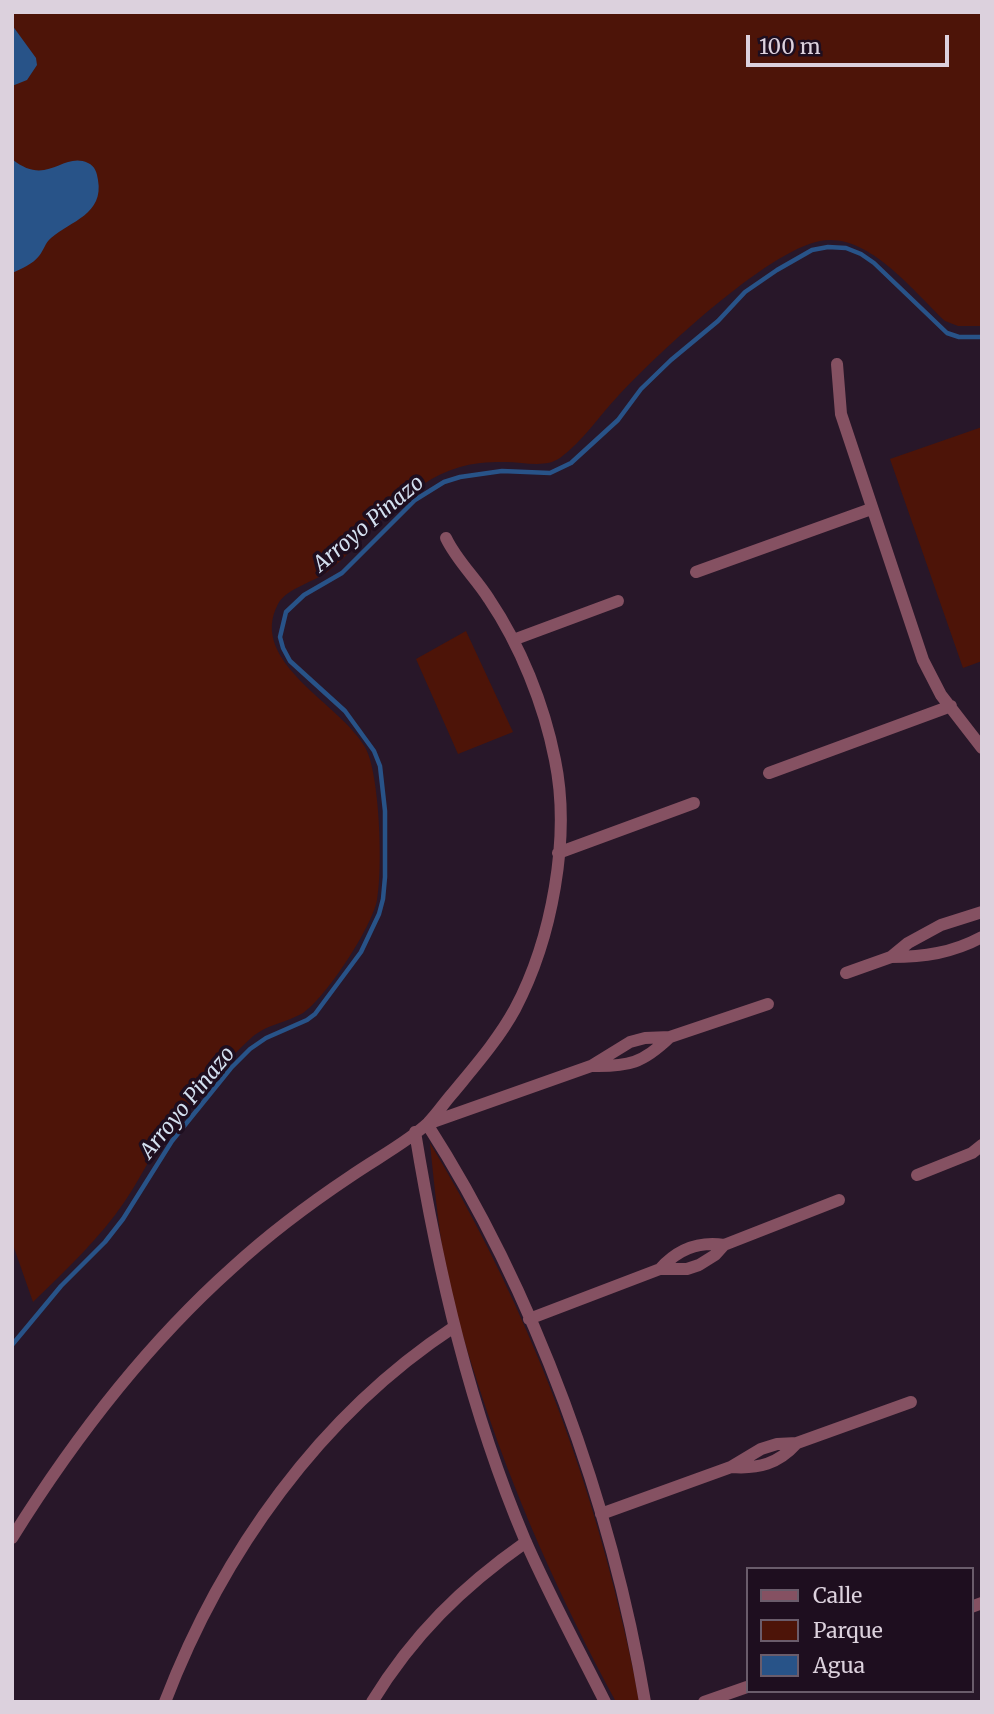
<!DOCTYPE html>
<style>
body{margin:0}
#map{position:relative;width:994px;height:1714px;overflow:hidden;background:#281729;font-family:Merriweather,serif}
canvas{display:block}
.frame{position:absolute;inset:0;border:14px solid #dcd1dd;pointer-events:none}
.legend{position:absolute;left:746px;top:1567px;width:228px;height:126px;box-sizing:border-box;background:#1e0e1f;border:2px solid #6a5c6b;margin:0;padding:9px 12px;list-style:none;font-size:21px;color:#dcd1dd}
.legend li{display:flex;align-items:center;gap:14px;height:35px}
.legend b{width:35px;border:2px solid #6a5c6b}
.scale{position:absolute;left:746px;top:35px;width:203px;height:32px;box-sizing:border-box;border:4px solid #dcd1dd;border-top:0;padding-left:9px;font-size:21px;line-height:24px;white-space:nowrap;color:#dcd1dd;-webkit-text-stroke:5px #1e0e1f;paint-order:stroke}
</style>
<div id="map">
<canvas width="994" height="1714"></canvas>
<div class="frame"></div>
<ul class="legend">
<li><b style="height:9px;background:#855162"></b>Calle</li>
<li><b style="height:19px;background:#4d1408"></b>Parque</li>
<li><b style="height:19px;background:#285388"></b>Agua</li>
</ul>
<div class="scale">100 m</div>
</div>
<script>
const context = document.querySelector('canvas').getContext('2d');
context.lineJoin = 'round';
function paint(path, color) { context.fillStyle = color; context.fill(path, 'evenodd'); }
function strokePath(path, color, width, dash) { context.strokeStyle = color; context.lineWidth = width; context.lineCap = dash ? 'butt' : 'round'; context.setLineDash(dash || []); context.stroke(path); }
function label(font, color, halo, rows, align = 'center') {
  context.font = font + ' Merriweather,serif'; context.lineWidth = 7; context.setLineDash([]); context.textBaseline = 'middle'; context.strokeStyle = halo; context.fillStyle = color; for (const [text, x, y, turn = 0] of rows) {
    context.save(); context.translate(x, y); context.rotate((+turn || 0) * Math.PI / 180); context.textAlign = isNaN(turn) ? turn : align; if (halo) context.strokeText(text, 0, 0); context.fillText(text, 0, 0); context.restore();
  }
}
const green = new Path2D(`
 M 12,12 L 982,12 L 982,326 L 958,326 L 945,321 C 913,291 868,232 820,241 C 767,251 657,354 618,396 C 599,416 583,441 560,458 C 544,469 521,461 502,462 C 488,462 473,463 460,467 C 403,483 371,538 327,572 C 312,583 287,588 278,604 C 247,662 341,704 365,747 C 380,773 383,870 377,900 C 372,927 326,998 303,1013 C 286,1023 266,1024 250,1039 C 225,1062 203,1088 182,1115 C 175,1124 167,1132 161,1142 C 148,1161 138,1182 125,1201 C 100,1238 66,1270 33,1302 L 12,1242 Z
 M 982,427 L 982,661 L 963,668 L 890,459 Z
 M 466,631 L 513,732 L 458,754 L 416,659 Z
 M 430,1143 C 513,1281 575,1432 614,1588 C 623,1625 633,1664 639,1702 L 616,1702 C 560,1598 513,1494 477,1381 C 465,1343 452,1304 445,1264 C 438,1224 434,1183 430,1143 Z`);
const water = new Path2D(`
 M 12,25 L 36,58 L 37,65 L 27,80 L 12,86 Z
 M 12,159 C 47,188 63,151 88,163 C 95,166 97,173 98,180 C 104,214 71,221 51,238 C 45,243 44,250 39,256 C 33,264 21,269 12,273 Z`);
const stream = new Path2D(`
 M 12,1345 L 61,1286 L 105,1242 L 123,1219 L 172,1141 L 231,1068 L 250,1049 L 266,1038 L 307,1020 L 315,1014 L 361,952 L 379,914 L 383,899 L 385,877 L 385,811 L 380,766 L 374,751 L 345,711 L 290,661 L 283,648 L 280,637 L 286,612 L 304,595 L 342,573 L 415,500 L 444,482 L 460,477 L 502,471 L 550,473 L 571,463 L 618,420 L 641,389 L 671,360 L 718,321 L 745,292 L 777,270 L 812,250 L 828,247 L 846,248 L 861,254 L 874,263 L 947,333 L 959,337 L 982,337`);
const minor = new Path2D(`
 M 837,364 L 841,414 L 923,660 L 941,695 L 982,748
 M 696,572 L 871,509
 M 513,640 L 618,601
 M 769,773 L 951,706
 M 558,853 L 694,803
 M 891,957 C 924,957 952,953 982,937
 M 846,973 L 891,957 L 908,943 L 941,925 L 982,912
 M 670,1037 C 643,1063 629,1067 591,1066 L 630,1042 L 645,1038 L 670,1037 L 768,1004
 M 591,1066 L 427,1124 C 535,1292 612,1505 645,1702
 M 415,1132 C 438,1272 470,1410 525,1540 C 549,1595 578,1648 605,1702
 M 917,1175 L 972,1153 L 982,1145
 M 724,1245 L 839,1200
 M 529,1319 L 660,1269 L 687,1269 L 699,1265 L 715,1255 L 724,1245 C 697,1241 677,1250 660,1269
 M 797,1443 L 911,1402
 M 601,1514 L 731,1467 L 761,1449 L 777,1444 L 797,1443 C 778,1464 759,1469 731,1467
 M 12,1538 C 73,1440 146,1345 232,1268 C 269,1234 309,1204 351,1176 C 374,1160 409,1141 428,1123 C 437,1114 444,1103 452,1094 C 475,1066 498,1040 515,1009 C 552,939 571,837 555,760 C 544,704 520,645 489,599 C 475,577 457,561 446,538
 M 971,1607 L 982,1603
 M 165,1702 C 222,1553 320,1415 454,1327
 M 372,1702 C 413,1635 462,1587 526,1542
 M 704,1702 L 747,1687`);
const waterNames = [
 ["Arroyo Pinazo",369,524,-40],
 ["Arroyo Pinazo",188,1103,-51]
];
paint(green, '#4d1408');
paint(water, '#285388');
strokePath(stream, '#285388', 4.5);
strokePath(minor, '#855162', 12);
label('italic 21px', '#d3dfef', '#1e0e1f', waterNames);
</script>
